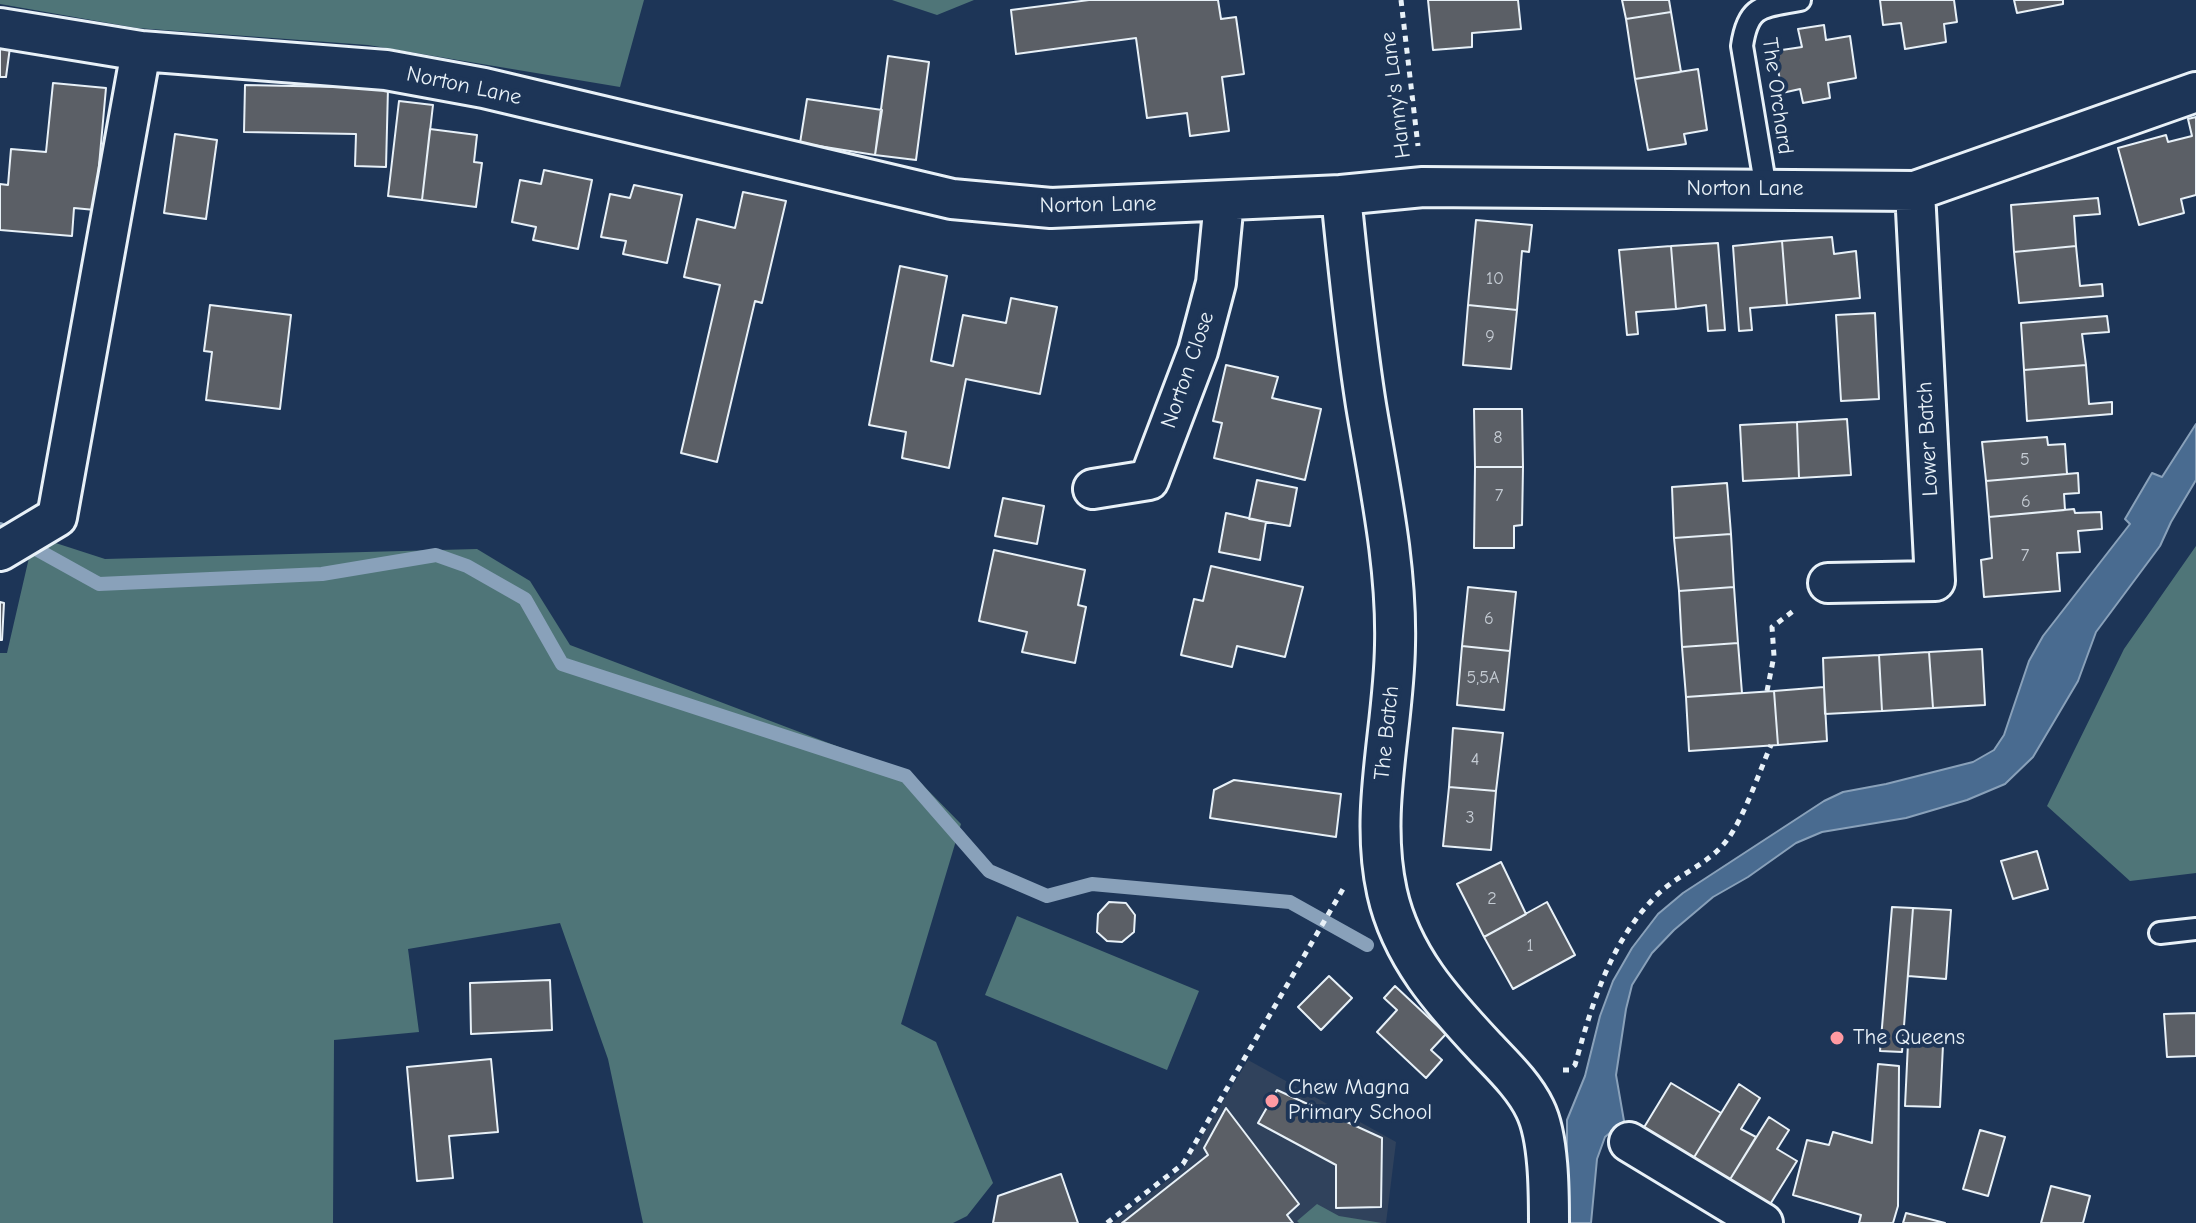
<!DOCTYPE html>
<style>
body{margin:0}
canvas{display:block;background:#1d3557}
</style>
<canvas width="2196" height="1223"></canvas>
<script>
const context = document.querySelector('canvas').getContext('2d');
context.lineJoin = 'round';
function paint(path, color) { context.fillStyle = color; context.fill(path, 'evenodd'); }
function strokePath(path, color, width, dash) { context.strokeStyle = color; context.lineWidth = width; context.lineCap = dash ? 'butt' : 'round'; context.setLineDash(dash || []); context.stroke(path); }
function label(font, color, halo, rows, align = 'center') {
  context.font = font + ' "Comic Neue",sans-serif'; context.lineWidth = 8; context.setLineDash([]); context.textBaseline = 'middle'; context.strokeStyle = halo; context.fillStyle = color; for (const [text, x, y, turn = 0] of rows) {
    context.save(); context.translate(x, y); context.rotate((+turn || 0) * Math.PI / 180); context.textAlign = isNaN(turn) ? turn : align; if (halo) context.strokeText(text, 0, 0); context.fillText(text, 0, 0); context.restore();
  }
}
const built = new Path2D(`
 M 1248,1060 L 1396,1142 L 1386,1223 L 1113,1223 L 1182,1169 Z`);
const green = new Path2D(`
 M 0,0 L 644,0 L 620,87 L 368,45 L 137,28 L 0,4 Z
 M 892,0 L 974,0 L 937,15 Z
 M 34,536 L 105,559 L 477,549 L 530,581 L 570,645 L 913,775 L 961,824 L 901,1024 L 936,1042 L 993,1183 L 967,1216 L 953,1223 L 643,1223 L 608,1059 L 560,923 L 408,949 L 419,1032 L 334,1040 L 333,1223 L 0,1223 L 0,653 L 7,653 Z
 M 2196,546 L 2196,873 L 2130,881 L 2047,806 L 2124,649 Z
 M 1017,916 L 1199,991 L 1167,1070 L 985,995 Z
 M 1317,1204 L 1339,1216 L 1382,1223 L 1299,1223 L 1297,1221 Z`);
const water = new Path2D(`
 M 2196,424 L 2196,480 L 2171,522 L 2160,546 L 2096,632 L 2078,681 L 2033,757 L 2005,784 L 1967,800 L 1906,818 L 1822,832 L 1796,843 L 1748,877 L 1713,897 L 1674,930 L 1652,953 L 1632,985 L 1626,1009 L 1616,1075 L 1624,1121 L 1605,1137 L 1597,1159 L 1591,1223 L 1567,1223 L 1567,1120 L 1585,1076 L 1600,1016 L 1613,981 L 1632,948 L 1658,914 L 1683,893 L 1824,801 L 1843,792 L 1886,784 L 1973,762 L 1994,750 L 2004,735 L 2029,661 L 2043,636 L 2130,524 L 2125,519 L 2152,473 L 2162,477 Z`);
const stream = new Path2D(`
 M 0,529 L 99,584 L 322,574 L 436,555 L 467,566 L 525,599 L 562,664 L 906,776 L 989,871 L 1047,896 L 1092,884 L 1290,902 L 1367,945`);
const building = new Path2D(`
 M 1089,0 L 1218,0 L 1221,19 L 1236,17 L 1244,74 L 1222,77 L 1229,131 L 1190,136 L 1187,113 L 1147,118 L 1136,38 L 1016,54 L 1011,10 Z
 M 1428,0 L 1518,0 L 1521,29 L 1472,33 L 1472,47 L 1433,50 Z
 M 1622,0 L 1669,0 L 1671,12 L 1626,19 Z
 M 1880,0 L 1954,0 L 1957,22 L 1944,24 L 1946,42 L 1905,49 L 1901,23 L 1883,25 Z
 M 2014,0 L 2063,0 L 2063,4 L 2017,13 Z
 M 1671,12 L 1681,72 L 1635,79 L 1626,19 Z
 M 1824,25 L 1826,40 L 1850,36 L 1856,78 L 1828,83 L 1830,98 L 1803,103 L 1800,89 L 1782,93 L 1775,51 L 1802,47 L 1798,29 Z
 M 0,39 L 11,40 L 6,77 L 0,77 Z
 M 888,56 L 929,62 L 916,160 L 875,155 Z
 M 1698,69 L 1707,130 L 1684,134 L 1686,144 L 1648,150 L 1635,79 Z
 M 53,83 L 106,88 L 95,210 L 74,208 L 72,236 L 0,230 L 0,184 L 8,185 L 11,149 L 46,152 Z
 M 245,85 L 388,88 L 386,167 L 355,166 L 356,134 L 244,132 Z
 M 807,99 L 882,110 L 875,155 L 800,143 Z
 M 399,101 L 433,105 L 422,200 L 388,196 Z
 M 2196,117 L 2196,195 L 2181,199 L 2184,213 L 2139,225 L 2118,148 L 2166,135 L 2168,142 L 2192,136 L 2188,119 Z
 M 430,129 L 477,135 L 474,162 L 482,163 L 476,207 L 422,200 Z
 M 175,134 L 217,140 L 206,219 L 164,213 Z
 M 544,170 L 592,180 L 578,249 L 533,240 L 536,227 L 512,222 L 520,180 L 541,184 Z
 M 634,185 L 682,195 L 667,263 L 623,254 L 626,241 L 601,237 L 610,194 L 630,198 Z
 M 743,192 L 786,201 L 762,303 L 755,301 L 717,462 L 681,453 L 720,285 L 684,277 L 697,219 L 735,228 Z
 M 2098,198 L 2100,214 L 2074,216 L 2076,246 L 2014,252 L 2011,205 Z
 M 1476,220 L 1532,225 L 1529,252 L 1522,251 L 1517,310 L 1468,305 Z
 M 1832,237 L 1834,254 L 1856,251 L 1860,298 L 1787,305 L 1782,241 Z
 M 1782,241 L 1787,305 L 1750,308 L 1752,330 L 1739,331 L 1733,246 Z
 M 1718,243 L 1725,330 L 1708,331 L 1706,305 L 1676,309 L 1671,246 Z
 M 1671,246 L 1676,309 L 1636,312 L 1638,334 L 1627,335 L 1619,250 Z
 M 2076,246 L 2080,286 L 2102,284 L 2103,296 L 2019,303 L 2014,252 Z
 M 900,266 L 947,276 L 931,361 L 953,366 L 963,315 L 1006,323 L 1011,298 L 1057,307 L 1040,394 L 966,379 L 949,468 L 902,458 L 906,432 L 869,425 Z
 M 210,305 L 291,315 L 280,409 L 206,400 L 212,352 L 204,351 Z
 M 1468,305 L 1517,310 L 1511,369 L 1463,365 Z
 M 1875,313 L 1879,399 L 1841,401 L 1836,315 Z
 M 2107,316 L 2109,332 L 2082,334 L 2086,365 L 2024,370 L 2021,323 Z
 M 1226,365 L 1278,377 L 1272,398 L 1321,409 L 1305,480 L 1214,458 L 1222,423 L 1213,421 Z
 M 2086,365 L 2089,404 L 2112,402 L 2112,414 L 2027,421 L 2024,370 Z
 M 1474,409 L 1522,409 L 1523,467 L 1475,467 Z
 M 1847,419 L 1851,475 L 1799,478 L 1797,422 Z
 M 1797,422 L 1799,478 L 1743,481 L 1740,425 Z
 M 2047,437 L 2048,445 L 2065,444 L 2067,474 L 1986,481 L 1982,442 Z
 M 1475,467 L 1523,467 L 1522,525 L 1514,526 L 1514,548 L 1474,548 Z
 M 2078,473 L 2079,493 L 2064,494 L 2065,510 L 1989,517 L 1986,481 Z
 M 1257,480 L 1297,488 L 1290,526 L 1249,519 Z
 M 1727,483 L 1731,534 L 1674,538 L 1672,487 Z
 M 1003,498 L 1044,506 L 1037,544 L 995,536 Z
 M 2074,509 L 2075,513 L 2101,512 L 2102,529 L 2078,531 L 2080,552 L 2057,553 L 2060,591 L 1984,597 L 1981,560 L 1992,558 L 1989,517 Z
 M 1226,513 L 1266,522 L 1260,560 L 1219,552 Z
 M 1731,534 L 1734,587 L 1679,591 L 1674,538 Z
 M 994,550 L 1085,570 L 1078,605 L 1086,607 L 1075,663 L 1022,652 L 1027,632 L 979,621 Z
 M 1211,566 L 1303,587 L 1285,657 L 1237,646 L 1232,667 L 1181,655 L 1194,599 L 1203,601 Z
 M 1468,587 L 1516,592 L 1510,651 L 1462,646 Z
 M 1734,587 L 1738,643 L 1682,647 L 1679,591 Z
 M 0,602 L 4,603 L 2,640 L 0,640 Z
 M 1738,643 L 1742,693 L 1686,697 L 1682,647 Z
 M 1462,646 L 1510,651 L 1504,710 L 1457,705 Z
 M 1982,649 L 1985,705 L 1933,708 L 1929,652 Z
 M 1929,652 L 1933,708 L 1882,711 L 1879,655 Z
 M 1879,655 L 1882,711 L 1825,714 L 1823,658 Z
 M 1824,687 L 1827,741 L 1778,745 L 1774,691 Z
 M 1774,691 L 1778,745 L 1689,751 L 1686,697 Z
 M 1453,728 L 1503,733 L 1496,791 L 1449,787 Z
 M 1234,780 L 1341,794 L 1336,837 L 1210,818 L 1214,790 Z
 M 1449,787 L 1496,791 L 1491,850 L 1443,846 Z
 M 2037,851 L 2048,889 L 2013,899 L 2001,861 Z
 M 1501,862 L 1526,914 L 1484,937 L 1457,884 Z
 M 1109,902 L 1126,903 L 1135,915 L 1134,932 L 1122,942 L 1107,941 L 1097,932 L 1098,914 Z
 M 1547,902 L 1575,955 L 1513,989 L 1484,937 Z
 M 1892,907 L 1913,908 L 1902,1052 L 1880,1051 Z
 M 1913,908 L 1951,910 L 1946,979 L 1908,976 Z
 M 1329,976 L 1352,998 L 1321,1030 L 1298,1007 Z
 M 550,980 L 552,1030 L 471,1034 L 470,983 Z
 M 1395,986 L 1446,1034 L 1431,1050 L 1442,1060 L 1426,1078 L 1377,1032 L 1397,1010 L 1384,998 Z
 M 2196,1013 L 2196,1056 L 2167,1057 L 2164,1014 Z
 M 1908,1043 L 1943,1045 L 1940,1107 L 1905,1106 Z
 M 491,1059 L 498,1132 L 449,1136 L 453,1178 L 417,1181 L 407,1067 Z
 M 1878,1064 L 1899,1066 L 1898,1206 L 1893,1223 L 1859,1223 L 1861,1215 L 1793,1195 L 1807,1140 L 1829,1145 L 1833,1132 L 1872,1143 Z
 M 1671,1083 L 1721,1113 L 1693,1159 L 1643,1129 Z
 M 1739,1084 L 1760,1098 L 1741,1129 L 1756,1137 L 1729,1181 L 1693,1159 Z
 M 1277,1090 L 1382,1138 L 1381,1207 L 1336,1208 L 1336,1165 L 1258,1123 Z
 M 1226,1108 L 1299,1204 L 1287,1215 L 1293,1223 L 1122,1223 L 1208,1155 L 1204,1148 Z
 M 1769,1117 L 1789,1130 L 1777,1149 L 1797,1161 L 1769,1206 L 1729,1181 Z
 M 1980,1130 L 2005,1137 L 1988,1196 L 1963,1189 Z
 M 1061,1174 L 1078,1223 L 993,1223 L 998,1196 Z
 M 2051,1186 L 2090,1196 L 2083,1223 L 2041,1223 Z
 M 1906,1213 L 1945,1223 L 1903,1223 Z`);
const path = new Path2D(`
 M 1401,0 L 1418,146
 M 1767,691 L 1774,656 L 1772,627 L 1796,609
 M 1563,1070 L 1569,1070 L 1575,1065 C 1592,1004 1610,942 1656,896 C 1678,874 1708,865 1727,840 C 1743,820 1760,770 1771,745
 M 1107,1223 L 1183,1164 L 1343,889`);
const service = new Path2D(`
 M 1766,189 L 1742,46 C 1748,4 1763,7 1800,0
 M 2160,933 L 2196,929`);
const minor = new Path2D(`
 M 0,28 L 141,51 L 386,70 L 484,88 L 952,199 L 1051,208 L 1341,195 L 1423,187 L 1915,191 L 2196,92
 M 1341,195 C 1348,266 1355,335 1366,405 C 1379,484 1397,565 1395,645 C 1394,728 1369,810 1387,892 C 1401,956 1443,1002 1486,1048 C 1504,1067 1524,1086 1535,1109 C 1549,1137 1549,1192 1549,1223
 M 1093,489 L 1149,480 L 1198,351 L 1216,283 L 1224,201
 M 0,551 L 57,517 L 141,51
 M 1828,583 L 1935,581 L 1915,191
 M 1629,1142 L 1763,1223`);
const markers = [
 [1837,1038,8,"#ff9aa2"],
 [1272,1101,8,"#ff9aa2"]
];
const numberNames = [
 ["10",1495,279],
 ["9",1490,337],
 ["8",1498,438],
 ["5",2025,460],
 ["7",1499,496],
 ["6",2026,502],
 ["7",2025,556],
 ["6",1489,619],
 ["5,5A",1483,678],
 ["4",1475,760],
 ["3",1470,818],
 ["2",1492,899],
 ["1",1530,946]
];
const streetNames = [
 ["Norton Lane",464,86,12],
 ["Hanny's Lane",1396,95,-97],
 ["The Orchard",1777,96,82],
 ["Norton Lane",1745,189],
 ["Norton Lane",1098,205,-1],
 ["Norton Close",1188,370,-71],
 ["Lower Batch",1928,439,-93],
 ["The Batch",1387,733,-84]
];
const poiNames = [
 ["The Queens",1853,1038],
 ["Chew Magna",1288,1088],
 ["Primary School",1288,1113]
];
paint(built, '#30425c');
paint(green, '#4f7578');
paint(water, '#496b90');
strokePath(water, '#89a1ba', 2);
strokePath(stream, '#89a1ba', 14);
paint(building, '#5b5f66');
strokePath(building, '#e8f1f8', 2);
strokePath(service, '#e8f1f8', 26);
strokePath(minor, '#e8f1f8', 44);
strokePath(path, '#e8f1f8', 5, [6, 6]);
strokePath(service, '#1d3557', 20);
strokePath(minor, '#1d3557', 38);
for (const [x, y, r, color] of markers) { const dot = new Path2D(); dot.arc(x, y, r, 0, 2 * Math.PI); context.fillStyle = color; context.fill(dot); strokePath(dot, '#1d3557', 3); }
label('18px', '#c5ccd4', null, numberNames);
label('22px', '#e8f1f8', '#1d3557', streetNames);
label('22px', '#e8f1f8', '#1d3557', poiNames, 'left');
</script>
